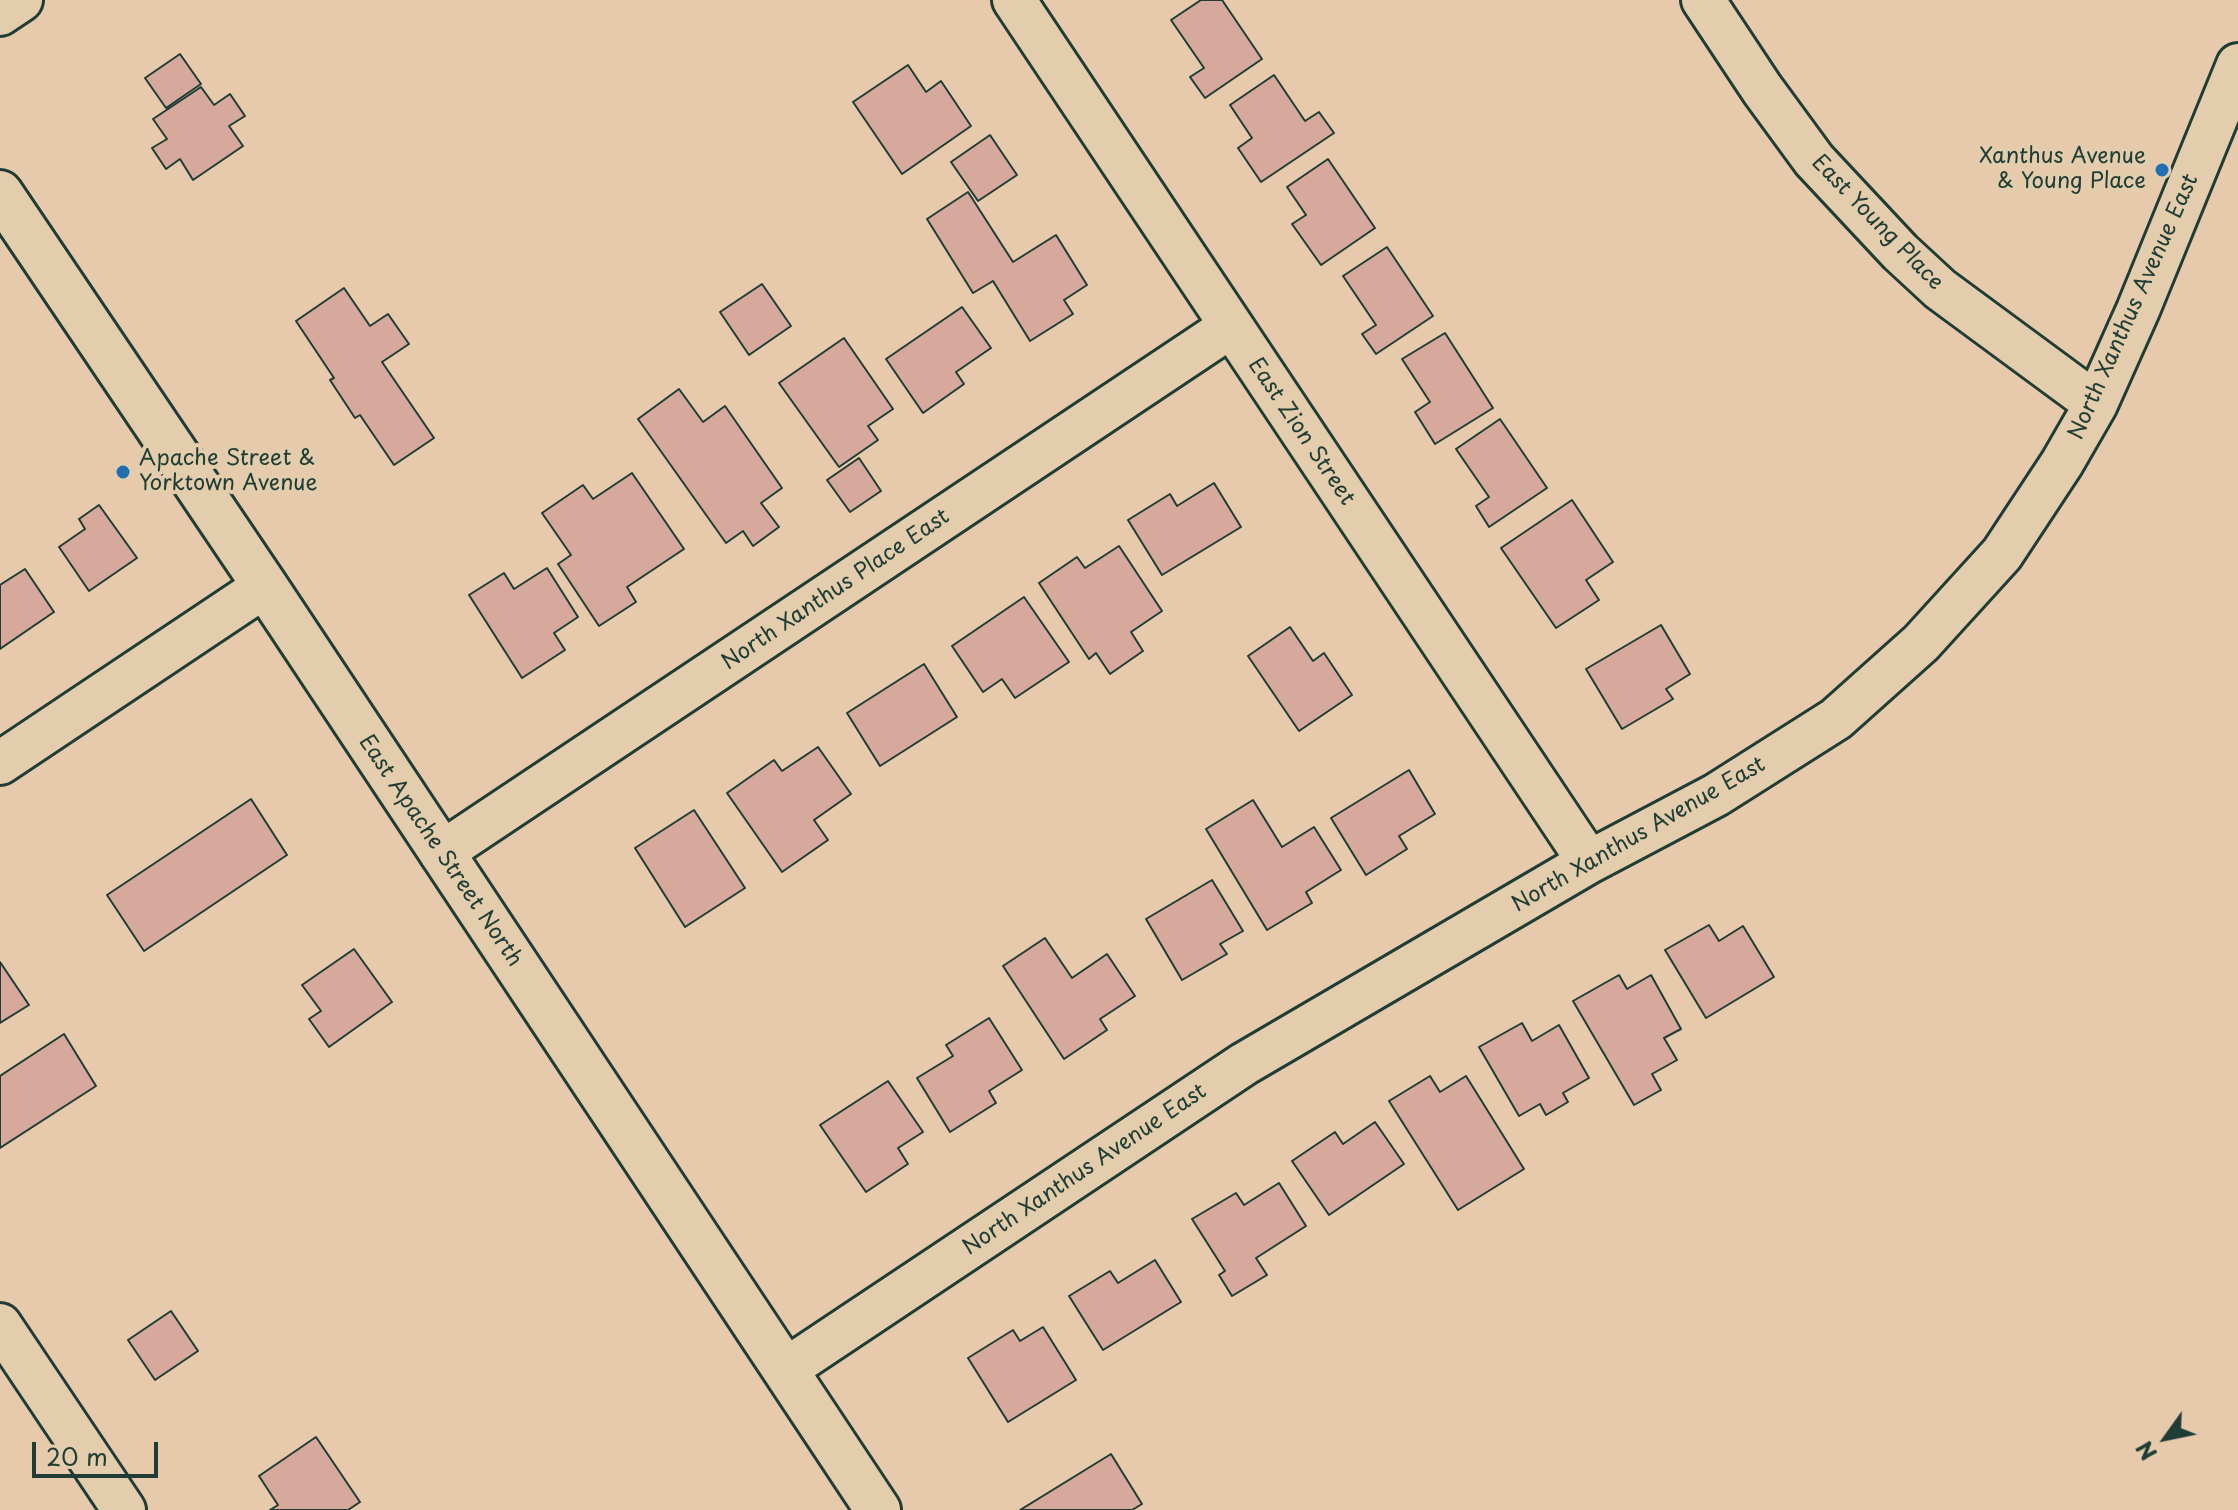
<!DOCTYPE html>
<style>
body{margin:0}
#map{position:relative;width:2238px;height:1510px;overflow:hidden;background:#e7c9ac;font-family:"Playpen Sans",sans-serif}
canvas{display:block}
.north{position:absolute;left:2126px;top:1398px;width:80px;height:80px;-webkit-text-stroke:6px #e3cdac;paint-order:stroke;rotate:237deg;font-size:22px;font-weight:700;line-height:32px;text-align:center;color:#1f3d34}
.north::after{content:'';display:block;margin:auto;width:28px;height:36px;background:#1f3d34;clip-path:polygon(50% 0,100% 100%,50% 72%,0 100%)}
.scale{position:absolute;left:32px;top:1442px;width:126px;height:36px;box-sizing:border-box;border:4px solid #1f3d34;border-top:0;padding-left:10px;font-size:24px;line-height:28px;white-space:nowrap;color:#1f3d34;-webkit-text-stroke:6px #e3cdac;paint-order:stroke}
</style>
<div id="map">
<canvas width="2238" height="1510"></canvas>
<div class="north">N</div>
<div class="scale">20 m</div>
</div>
<script>
const context = document.querySelector('canvas').getContext('2d');
context.lineJoin = 'round';
function paint(path, color) { context.fillStyle = color; context.fill(path, 'evenodd'); }
function strokePath(path, color, width, dash) { context.strokeStyle = color; context.lineWidth = width; context.lineCap = dash ? 'butt' : 'round'; context.setLineDash(dash || []); context.stroke(path); }
function label(font, color, halo, rows, align = 'center') {
  context.font = font + ' "Playpen Sans",sans-serif'; context.lineWidth = 8; context.setLineDash([]); context.textBaseline = 'middle'; context.strokeStyle = halo; context.fillStyle = color; for (const [text, x, y, turn = 0] of rows) {
    context.save(); context.translate(x, y); context.rotate((+turn || 0) * Math.PI / 180); context.textAlign = isNaN(turn) ? turn : align; if (halo) context.strokeText(text, 0, 0); context.fillText(text, 0, 0); context.restore();
  }
}
const building = new Path2D(`
 M 1201,0 L 1222,0 L 1262,59 L 1205,98 L 1190,77 L 1204,68 L 1171,20 Z
 M 180,54 L 201,84 L 166,108 L 145,78 Z
 M 908,65 L 926,92 L 941,81 L 971,126 L 902,174 L 853,102 Z
 M 1274,75 L 1305,121 L 1319,112 L 1334,133 L 1261,182 L 1238,148 L 1252,138 L 1230,105 Z
 M 201,87 L 214,105 L 230,94 L 245,116 L 229,126 L 243,146 L 193,180 L 180,159 L 166,169 L 152,148 L 167,139 L 153,119 Z
 M 990,135 L 1017,175 L 978,201 L 951,162 Z
 M 1328,159 L 1375,228 L 1321,265 L 1292,224 L 1306,215 L 1287,187 Z
 M 968,192 L 1013,262 L 1056,235 L 1087,285 L 1064,300 L 1073,314 L 1030,341 L 993,281 L 973,293 L 927,219 Z
 M 1387,247 L 1433,316 L 1376,354 L 1362,334 L 1376,325 L 1343,276 Z
 M 762,284 L 791,326 L 749,355 L 720,312 Z
 M 344,288 L 370,326 L 388,314 L 409,344 L 382,362 L 434,438 L 394,465 L 360,415 L 355,418 L 330,380 L 334,378 L 296,321 Z
 M 962,307 L 991,348 L 956,372 L 964,384 L 923,413 L 886,359 Z
 M 1445,333 L 1493,408 L 1435,444 L 1415,412 L 1430,402 L 1402,359 Z
 M 844,338 L 893,409 L 868,426 L 878,440 L 839,467 L 779,383 Z
 M 679,389 L 703,422 L 725,406 L 782,488 L 761,503 L 779,527 L 753,546 L 743,531 L 726,543 L 638,419 Z
 M 1500,419 L 1547,488 L 1489,527 L 1476,506 L 1489,497 L 1456,449 Z
 M 859,458 L 881,491 L 850,512 L 827,480 Z
 M 632,473 L 684,549 L 627,587 L 636,602 L 599,626 L 558,564 L 571,555 L 542,513 L 583,485 L 593,499 Z
 M 1214,483 L 1241,527 L 1162,575 L 1128,520 L 1170,494 L 1177,506 Z
 M 1572,500 L 1613,562 L 1586,580 L 1599,600 L 1556,628 L 1501,548 Z
 M 99,505 L 137,558 L 89,591 L 59,547 L 85,529 L 79,519 Z
 M 1119,546 L 1162,611 L 1131,632 L 1143,651 L 1110,674 L 1096,653 L 1089,659 L 1039,583 L 1077,557 L 1085,568 Z
 M 547,568 L 578,617 L 554,633 L 565,650 L 522,678 L 469,595 L 504,573 L 514,589 Z
 M 25,569 L 54,612 L 0,649 L 0,585 Z
 M 1024,597 L 1069,662 L 1015,698 L 1002,679 L 983,692 L 952,646 Z
 M 1661,625 L 1690,674 L 1666,689 L 1673,699 L 1622,729 L 1586,669 Z
 M 1290,627 L 1313,661 L 1324,653 L 1352,695 L 1299,731 L 1248,656 Z
 M 924,664 L 957,717 L 880,766 L 847,713 Z
 M 818,747 L 851,794 L 814,820 L 828,840 L 782,872 L 727,793 L 774,760 L 782,771 Z
 M 1409,770 L 1435,814 L 1399,836 L 1407,849 L 1366,875 L 1331,818 Z
 M 251,799 L 287,855 L 144,951 L 107,895 Z
 M 1253,800 L 1282,847 L 1314,827 L 1341,870 L 1306,892 L 1312,903 L 1267,930 L 1206,829 Z
 M 694,810 L 745,888 L 685,927 L 635,848 Z
 M 1212,880 L 1243,931 L 1220,944 L 1227,954 L 1182,980 L 1146,919 Z
 M 1709,925 L 1719,941 L 1743,926 L 1774,977 L 1706,1018 L 1665,950 Z
 M 1045,938 L 1072,978 L 1107,954 L 1135,996 L 1100,1019 L 1107,1030 L 1064,1059 L 1003,966 Z
 M 354,949 L 392,1002 L 329,1047 L 309,1019 L 321,1011 L 302,985 Z
 M 0,962 L 29,1005 L 0,1023 Z
 M 1619,975 L 1627,989 L 1651,975 L 1681,1029 L 1664,1038 L 1677,1060 L 1652,1074 L 1661,1090 L 1634,1105 L 1573,1001 Z
 M 989,1018 L 1022,1070 L 989,1091 L 996,1103 L 950,1132 L 917,1078 L 953,1056 L 946,1045 Z
 M 1522,1023 L 1532,1041 L 1559,1025 L 1589,1078 L 1563,1093 L 1568,1102 L 1546,1115 L 1540,1104 L 1519,1116 L 1479,1047 Z
 M 64,1034 L 96,1086 L 0,1148 L 0,1076 Z
 M 1430,1076 L 1440,1092 L 1466,1076 L 1524,1169 L 1458,1210 L 1389,1101 Z
 M 888,1081 L 923,1132 L 898,1148 L 908,1164 L 866,1192 L 820,1125 Z
 M 1375,1122 L 1404,1164 L 1329,1215 L 1292,1161 L 1335,1132 L 1343,1144 Z
 M 1279,1183 L 1306,1226 L 1256,1258 L 1267,1275 L 1232,1296 L 1219,1275 L 1225,1271 L 1192,1219 L 1236,1193 L 1244,1205 Z
 M 1155,1260 L 1181,1302 L 1103,1350 L 1069,1296 L 1110,1271 L 1118,1283 Z
 M 171,1311 L 198,1351 L 155,1380 L 128,1340 Z
 M 1043,1327 L 1076,1380 L 1008,1422 L 968,1358 L 1013,1330 L 1020,1341 Z
 M 316,1437 L 360,1502 L 348,1510 L 270,1510 L 278,1505 L 259,1476 Z
 M 1111,1454 L 1142,1504 L 1132,1510 L 1020,1510 Z`);
const minor = new Path2D(`
 M 1014,0 L 1589,862
 M 1703,0 L 1762,89 L 1814,160 L 1900,252 L 1940,289 L 2096,404
 M 0,14 L 21,0
 M 0,763 L 265,586
 M 441,853 L 1230,327
 M 0,1325 L 124,1510
 M 785,1370 L 1244,1064 L 1589,862 L 1716,795 L 1836,719 L 1921,643 L 2002,554 L 2062,463 L 2096,404 L 2138,310 L 2238,65`);
const major = new Path2D(`
 M 0,193 L 265,586 L 878,1510`);
const markers = [
 [2162,170,8,"#1f6fb2"],
 [123,472,8,"#1f6fb2"]
];
const poiNames = [
 ["Xanthus Avenue",2146,157],
 ["& Young Place",2146,182],
 ["Apache Street &",139,459,"left"],
 ["Yorktown Avenue",139,484,"left"]
];
const streetNames = [
 ["East Young Place",1877,223,46],
 ["North Xanthus Avenue East",2134,307,-66],
 ["East Zion Street",1301,432,56],
 ["North Xanthus Place East",836,590,-34],
 ["North Xanthus Avenue East",1639,835,-30],
 ["East Apache Street North",440,851,56],
 ["North Xanthus Avenue East",1085,1170,-34]
];
paint(building, '#d7a99d');
strokePath(building, '#1f3d34', 2);
strokePath(minor, '#1f3d34', 48);
strokePath(major, '#1f3d34', 50);
strokePath(minor, '#e3cdac', 42);
strokePath(major, '#e3cdac', 44);
for (const [x, y, r, color] of markers) { const dot = new Path2D(); dot.arc(x, y, r, 0, 2 * Math.PI); context.fillStyle = color; context.fill(dot); strokePath(dot, '#e3cdac', 3); }
label('22px', '#1f3d34', '#e3cdac', poiNames, 'right');
label('22px', '#1f3d34', '#e3cdac', streetNames);
</script>
